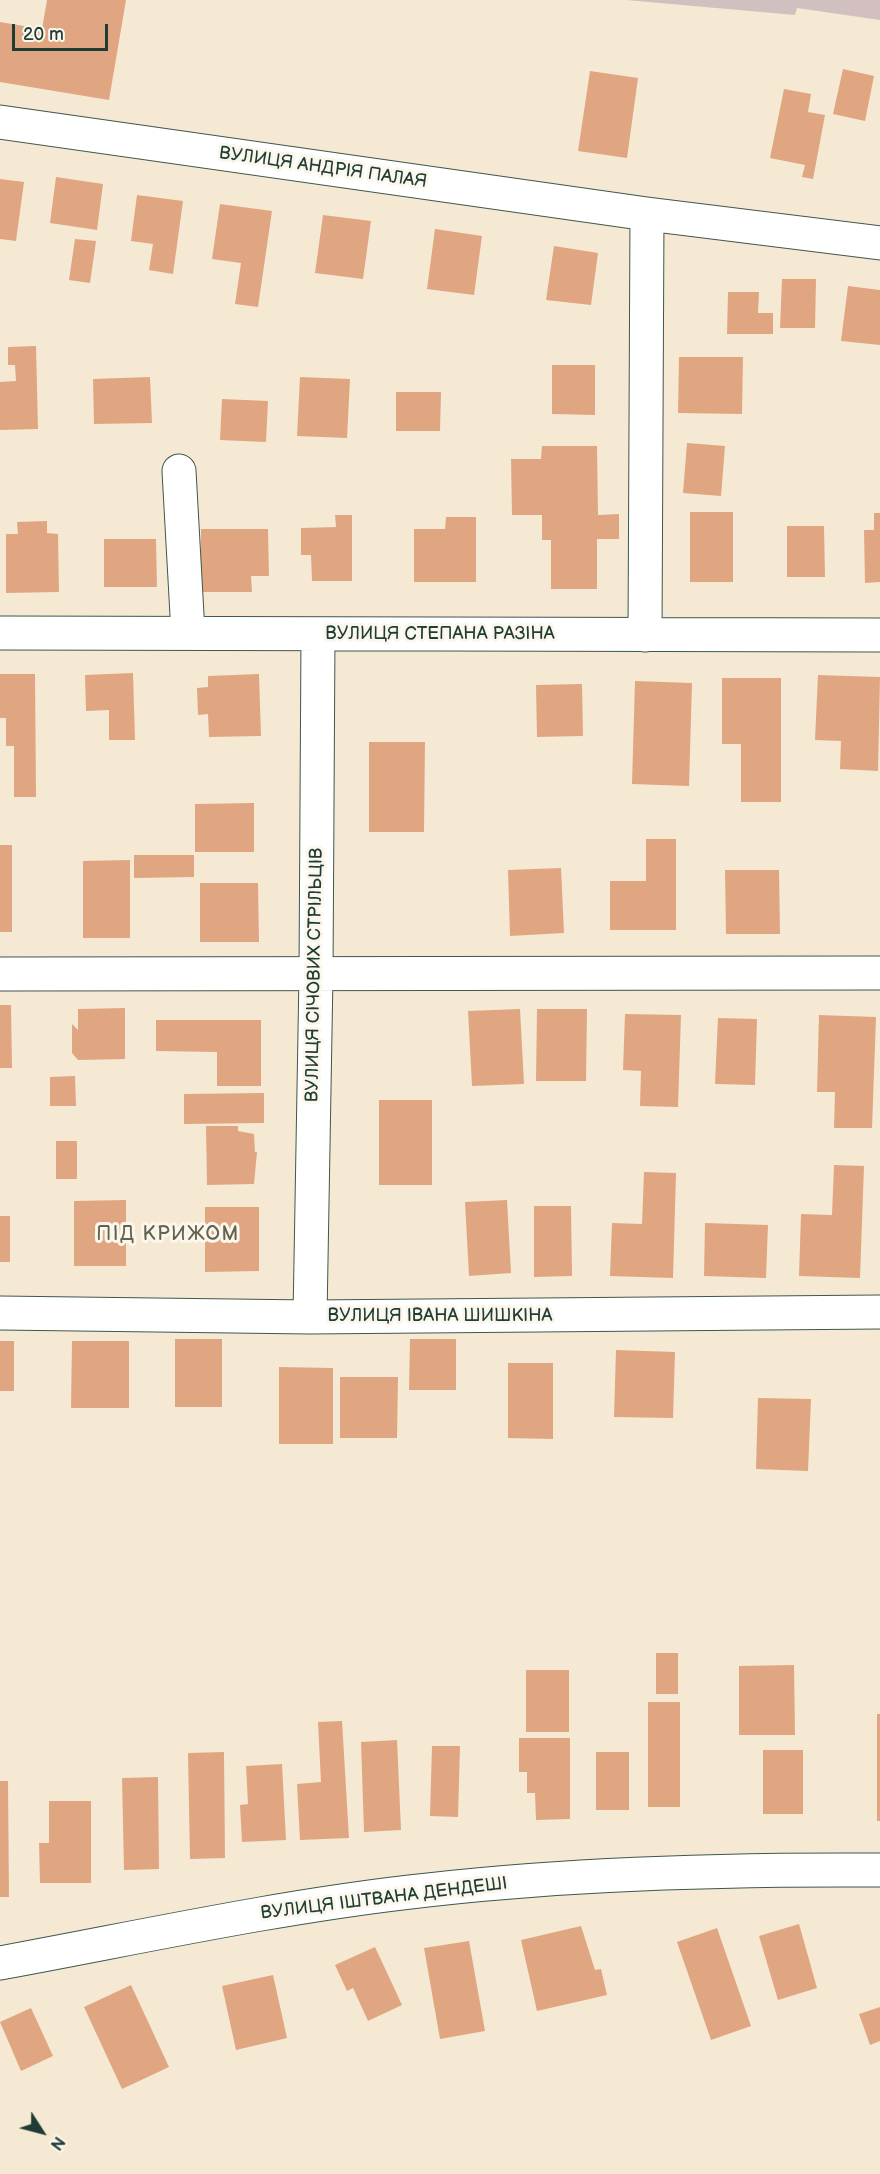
<!DOCTYPE html>
<meta charset="utf-8">
<style>
body{margin:0}
#map{position:relative;width:880px;height:2174px;overflow:hidden;background:#f5e9d3;font-family:"Balsamiq Sans",sans-serif}
canvas{display:block}
.north{position:absolute;left:12px;top:2102px;width:60px;height:60px;-webkit-text-stroke:4px #fbf7ec;paint-order:stroke;rotate:126deg;font-size:16px;font-weight:700;line-height:24px;text-align:center;color:#1f3d34}
.north::after{content:'';display:block;margin:auto;width:21px;height:27px;background:#1f3d34;clip-path:polygon(50% 0,100% 100%,50% 72%,0 100%)}
.scale{position:absolute;left:12px;top:24px;width:96px;height:27px;box-sizing:border-box;border:3px solid #1f3d34;border-top:0;padding-left:8px;font-size:18px;line-height:21px;white-space:nowrap;color:#1f3d34;-webkit-text-stroke:4px #fbf7ec;paint-order:stroke}
</style>
<div id="map">
<canvas width="880" height="2174"></canvas>
<div class="north">N</div>
<div class="scale">20 m</div>
</div>
<script>
const context = document.querySelector('canvas').getContext('2d');
context.lineJoin = 'round';
function paint(path, color) { context.fillStyle = color; context.fill(path, 'evenodd'); }
function strokePath(path, color, width, dash) { context.strokeStyle = color; context.lineWidth = width; context.lineCap = dash ? 'butt' : 'round'; context.setLineDash(dash || []); context.stroke(path); }
function label(font, color, halo, rows, align = 'center') {
  context.font = font + ' "Balsamiq Sans",sans-serif'; context.lineWidth = 6; context.setLineDash([]); context.textBaseline = 'middle'; context.strokeStyle = halo; context.fillStyle = color; for (const [text, x, y, turn = 0] of rows) {
    context.save(); context.translate(x, y); context.rotate((+turn || 0) * Math.PI / 180); context.textAlign = isNaN(turn) ? turn : align; if (halo) context.strokeText(text, 0, 0); context.fillText(text, 0, 0); context.restore();
  }
}
const industrial = new Path2D(`
 M 626,0 L 880,0 L 880,20 L 797,8 L 795,15 Z`);
const building = new Path2D(`
 M 47,0 L 126,0 L 109,100 L 0,82 L 0,22 L 42,29 Z
 M 843,69 L 874,76 L 865,121 L 833,114 Z
 M 590,71 L 638,78 L 627,158 L 578,151 Z
 M 784,89 L 811,94 L 808,112 L 825,115 L 813,179 L 802,177 L 805,165 L 770,158 Z
 M 56,177 L 103,184 L 97,230 L 50,223 Z
 M 0,179 L 24,182 L 16,241 L 0,239 Z
 M 137,195 L 183,201 L 173,274 L 149,270 L 153,244 L 131,241 Z
 M 220,204 L 272,211 L 258,307 L 235,304 L 241,263 L 212,259 Z
 M 323,215 L 371,221 L 363,279 L 315,273 Z
 M 435,229 L 482,236 L 474,295 L 427,289 Z
 M 75,239 L 96,241 L 90,283 L 69,280 Z
 M 554,246 L 598,253 L 591,305 L 546,300 Z
 M 782,279 L 816,279 L 815,328 L 780,328 Z
 M 848,286 L 880,290 L 880,345 L 841,341 Z
 M 728,292 L 759,292 L 758,313 L 773,313 L 773,334 L 727,334 Z
 M 36,346 L 38,429 L 0,430 L 0,382 L 16,381 L 15,365 L 8,365 L 8,347 Z
 M 679,357 L 743,357 L 742,414 L 678,413 Z
 M 552,365 L 595,365 L 595,415 L 552,414 Z
 M 150,377 L 152,423 L 94,424 L 93,379 Z
 M 300,377 L 350,379 L 347,438 L 297,436 Z
 M 396,392 L 441,392 L 440,431 L 396,431 Z
 M 222,399 L 268,401 L 266,442 L 220,440 Z
 M 687,443 L 725,446 L 721,496 L 683,493 Z
 M 542,446 L 597,446 L 598,515 L 619,514 L 619,539 L 597,539 L 597,589 L 551,589 L 551,540 L 542,540 L 542,515 L 512,515 L 511,459 L 541,459 Z
 M 690,512 L 733,512 L 733,582 L 690,582 Z
 M 874,513 L 880,513 L 880,582 L 865,583 L 864,530 L 874,530 Z
 M 335,515 L 352,515 L 352,581 L 312,581 L 311,555 L 301,555 L 301,528 L 336,527 Z
 M 446,517 L 476,517 L 476,582 L 414,582 L 414,529 L 445,529 Z
 M 47,521 L 47,533 L 58,534 L 59,592 L 6,593 L 6,534 L 18,534 L 17,522 Z
 M 787,526 L 824,526 L 825,577 L 787,577 Z
 M 201,529 L 268,529 L 269,576 L 251,576 L 252,592 L 201,592 Z
 M 104,539 L 156,539 L 157,587 L 104,587 Z
 M 133,673 L 135,740 L 109,740 L 109,710 L 86,711 L 85,675 Z
 M 0,674 L 35,674 L 36,797 L 14,797 L 14,746 L 6,746 L 6,718 L 0,718 Z
 M 259,674 L 261,736 L 209,737 L 208,714 L 198,715 L 197,688 L 208,687 L 208,676 Z
 M 818,675 L 880,677 L 878,771 L 840,769 L 841,741 L 815,740 Z
 M 722,678 L 781,678 L 781,802 L 741,802 L 741,744 L 722,744 Z
 M 635,681 L 692,683 L 689,786 L 632,784 Z
 M 582,684 L 583,736 L 537,737 L 536,685 Z
 M 369,742 L 425,742 L 424,832 L 369,832 Z
 M 254,803 L 254,852 L 195,852 L 195,804 Z
 M 646,839 L 676,839 L 676,930 L 610,930 L 610,881 L 646,881 Z
 M 0,845 L 12,845 L 12,932 L 0,932 Z
 M 134,855 L 194,855 L 194,877 L 134,878 Z
 M 130,860 L 130,938 L 83,938 L 83,861 Z
 M 561,868 L 564,933 L 510,936 L 508,870 Z
 M 725,870 L 779,870 L 780,934 L 726,934 Z
 M 200,883 L 258,883 L 259,942 L 200,942 Z
 M 0,1005 L 11,1005 L 12,1068 L 0,1068 Z
 M 125,1008 L 125,1059 L 78,1060 L 72,1053 L 72,1024 L 78,1030 L 78,1009 Z
 M 520,1009 L 524,1084 L 472,1086 L 468,1011 Z
 M 537,1009 L 587,1009 L 586,1081 L 536,1081 Z
 M 625,1014 L 681,1015 L 678,1107 L 640,1106 L 641,1071 L 623,1070 Z
 M 819,1015 L 876,1017 L 872,1128 L 834,1128 L 835,1092 L 817,1092 Z
 M 718,1018 L 757,1019 L 755,1085 L 715,1084 Z
 M 156,1020 L 261,1020 L 261,1086 L 217,1086 L 217,1052 L 156,1051 Z
 M 75,1076 L 76,1106 L 50,1106 L 50,1077 Z
 M 264,1093 L 264,1123 L 184,1124 L 184,1094 Z
 M 379,1100 L 432,1100 L 432,1185 L 379,1185 Z
 M 206,1126 L 238,1126 L 238,1131 L 254,1134 L 255,1152 L 257,1152 L 254,1184 L 207,1185 Z
 M 56,1141 L 77,1141 L 77,1179 L 56,1179 Z
 M 834,1165 L 864,1166 L 860,1278 L 799,1276 L 801,1214 L 832,1215 Z
 M 644,1172 L 676,1173 L 673,1278 L 610,1276 L 612,1223 L 642,1224 Z
 M 126,1200 L 126,1266 L 74,1266 L 74,1201 Z
 M 507,1200 L 511,1273 L 469,1276 L 465,1202 Z
 M 534,1206 L 571,1206 L 572,1276 L 534,1277 Z
 M 205,1207 L 259,1207 L 259,1271 L 205,1272 Z
 M 0,1216 L 10,1216 L 10,1262 L 0,1262 Z
 M 705,1223 L 768,1225 L 766,1278 L 704,1276 Z
 M 175,1339 L 222,1339 L 222,1407 L 175,1407 Z
 M 410,1339 L 456,1339 L 456,1390 L 409,1390 Z
 M 0,1341 L 14,1341 L 14,1391 L 0,1391 Z
 M 72,1341 L 129,1341 L 129,1408 L 71,1408 Z
 M 616,1350 L 675,1352 L 673,1418 L 614,1417 Z
 M 508,1363 L 553,1363 L 553,1439 L 508,1438 Z
 M 279,1367 L 333,1368 L 333,1444 L 279,1444 Z
 M 340,1377 L 398,1377 L 397,1438 L 340,1438 Z
 M 758,1398 L 811,1399 L 808,1471 L 756,1469 Z
 M 656,1653 L 678,1653 L 678,1694 L 656,1694 Z
 M 794,1665 L 795,1735 L 739,1735 L 739,1666 Z
 M 526,1670 L 569,1670 L 569,1732 L 526,1732 Z
 M 648,1702 L 680,1702 L 680,1807 L 648,1807 Z
 M 877,1714 L 880,1714 L 880,1821 L 877,1821 Z
 M 342,1721 L 349,1838 L 300,1840 L 297,1784 L 321,1782 L 318,1722 Z
 M 519,1738 L 570,1738 L 570,1819 L 536,1820 L 535,1793 L 527,1793 L 527,1772 L 519,1772 Z
 M 397,1740 L 401,1830 L 364,1832 L 361,1742 Z
 M 432,1746 L 460,1746 L 458,1817 L 430,1816 Z
 M 763,1750 L 803,1750 L 803,1814 L 763,1814 Z
 M 224,1752 L 225,1858 L 190,1859 L 188,1753 Z
 M 596,1752 L 629,1752 L 629,1810 L 596,1810 Z
 M 282,1764 L 286,1840 L 242,1842 L 240,1805 L 248,1804 L 246,1766 Z
 M 158,1777 L 159,1869 L 124,1870 L 122,1778 Z
 M 0,1781 L 8,1781 L 9,1897 L 0,1897 Z
 M 49,1801 L 91,1801 L 91,1883 L 40,1883 L 39,1843 L 49,1843 Z
 M 799,1924 L 817,1988 L 778,2000 L 759,1936 Z
 M 581,1926 L 595,1970 L 601,1969 L 607,1995 L 537,2011 L 521,1940 Z
 M 717,1928 L 751,2026 L 711,2040 L 677,1942 Z
 M 469,1941 L 485,2031 L 440,2039 L 424,1948 Z
 M 375,1947 L 402,2005 L 368,2021 L 353,1988 L 347,1991 L 335,1965 Z
 M 273,1975 L 287,2038 L 236,2050 L 222,1986 Z
 M 131,1985 L 169,2067 L 122,2089 L 84,2007 Z
 M 880,2007 L 880,2041 L 870,2045 L 859,2014 Z
 M 31,2008 L 53,2056 L 21,2071 L 0,2022 Z`);
const minor = new Path2D(`
 M 0,122 L 647,214 L 880,243
 M 179,471 L 188,633
 M 0,633 L 880,635
 M 645,635 L 647,214
 M 0,974 L 880,973
 M 0,1313 L 310,1317 L 880,1312
 M 310,1317 L 316,975 L 318,634
 M 0,1963 C 136,1938 272,1908 410,1892 C 565,1873 724,1869 880,1870`);
const streetNames = [
 ["ВУЛИЦЯ АНДРІЯ ПАЛАЯ",323,168,8],
 ["ВУЛИЦЯ СТЕПАНА РАЗІНА",440,634],
 ["ВУЛИЦЯ СІЧОВИХ СТРІЛЬЦІВ",315,975,-89],
 ["ВУЛИЦЯ ІВАНА ШИШКІНА",440,1316],
 ["ВУЛИЦЯ ІШТВАНА ДЕНДЕШІ",384,1899,-7]
];
const neighbourhoodNames = [
 ["ПІД КРИЖОМ",168,1235]
];
paint(industrial, '#d2bfc0');
paint(building, '#e0a682');
strokePath(minor, '#3f574c', 35);
strokePath(minor, '#fff', 33);
label('18px', '#1f3d34', '#fbf7ec', streetNames);
context.letterSpacing = '1.5px';
label('20px', '#63624f', '#fbf7ec', neighbourhoodNames);
context.letterSpacing = '0px';
</script>
